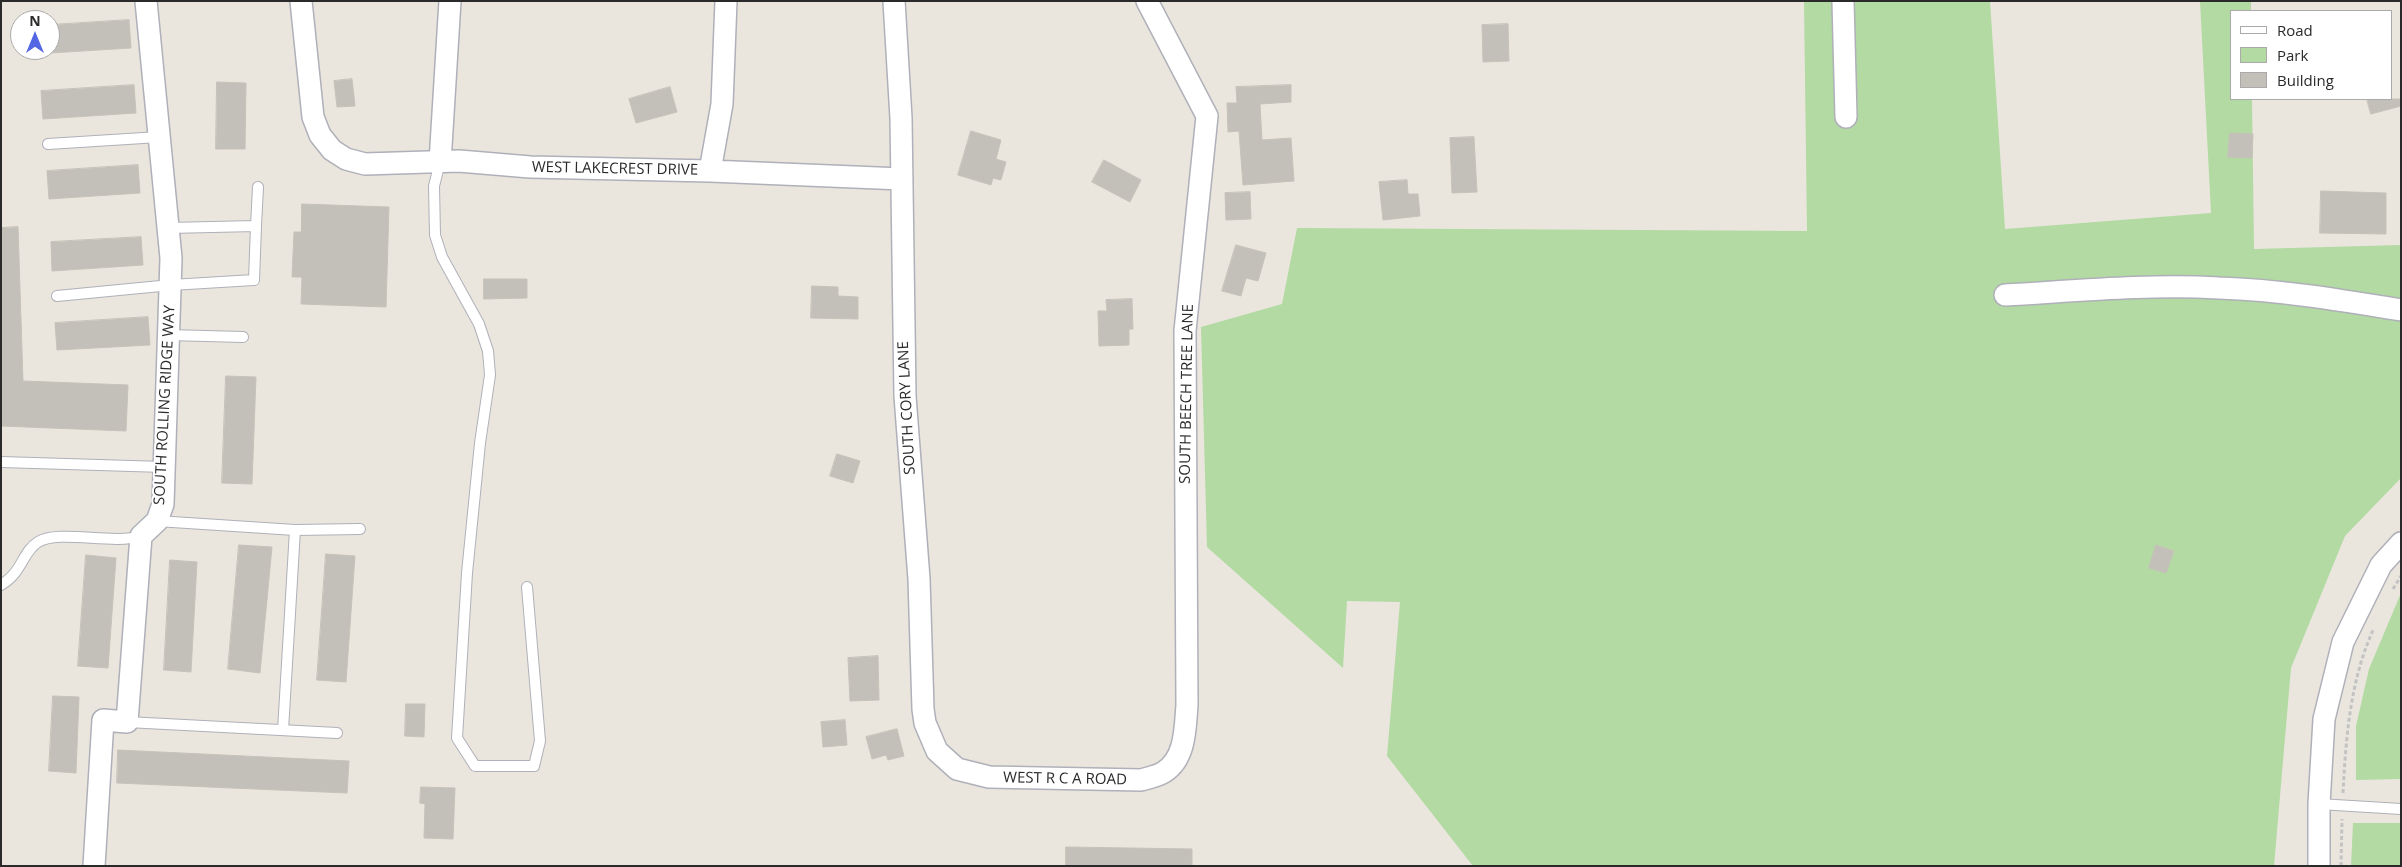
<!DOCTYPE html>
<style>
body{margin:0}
#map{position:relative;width:2402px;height:867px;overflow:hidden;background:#eae6de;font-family:"Open Sans",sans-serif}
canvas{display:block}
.frame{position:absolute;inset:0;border:2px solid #2a2a2a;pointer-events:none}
.legend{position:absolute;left:2230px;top:10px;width:162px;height:90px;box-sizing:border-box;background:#fff;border:1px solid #aaa;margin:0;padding:6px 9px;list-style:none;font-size:15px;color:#2a2a2a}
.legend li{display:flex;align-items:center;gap:10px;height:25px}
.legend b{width:25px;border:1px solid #aaa}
.north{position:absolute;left:10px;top:10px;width:50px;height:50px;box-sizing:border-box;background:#fff;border:1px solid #aaa;border-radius:50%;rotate:0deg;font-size:14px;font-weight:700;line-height:20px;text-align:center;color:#2a2a2a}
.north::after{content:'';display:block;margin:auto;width:18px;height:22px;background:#5366e3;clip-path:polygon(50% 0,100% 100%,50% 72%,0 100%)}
</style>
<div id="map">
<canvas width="2402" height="867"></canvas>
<div class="frame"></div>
<ul class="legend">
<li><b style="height:6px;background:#fff"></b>Road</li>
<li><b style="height:14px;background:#b2daa2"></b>Park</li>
<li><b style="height:14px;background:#c3c0ba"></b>Building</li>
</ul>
<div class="north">N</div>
</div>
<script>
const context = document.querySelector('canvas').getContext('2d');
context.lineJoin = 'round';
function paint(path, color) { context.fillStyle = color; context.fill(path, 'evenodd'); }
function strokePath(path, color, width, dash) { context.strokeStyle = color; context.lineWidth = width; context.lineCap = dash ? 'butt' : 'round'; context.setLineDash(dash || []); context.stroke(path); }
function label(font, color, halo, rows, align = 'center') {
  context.font = font + ' "Open Sans",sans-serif'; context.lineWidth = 4; context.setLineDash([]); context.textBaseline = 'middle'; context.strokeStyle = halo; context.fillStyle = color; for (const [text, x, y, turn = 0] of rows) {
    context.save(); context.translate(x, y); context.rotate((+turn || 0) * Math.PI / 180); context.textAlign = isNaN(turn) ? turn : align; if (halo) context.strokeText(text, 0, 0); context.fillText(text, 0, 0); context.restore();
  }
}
const green = new Path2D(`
 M 1804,1 L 1990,1 L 2005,229 L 2211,213 L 2200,1 L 2251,1 L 2251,11 L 2231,11 L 2231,99 L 2252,99 L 2254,249 L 2401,245 L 2401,478 L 2345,536 L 2291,668 L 2274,866 L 1473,866 L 1387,756 L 1400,602 L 1347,601 L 1343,668 L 1207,547 L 1201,327 L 1282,304 L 1297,228 L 1807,231 Z
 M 2401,593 L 2401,779 L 2356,780 L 2356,726 L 2369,669 Z
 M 2353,823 L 2401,823 L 2401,866 L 2351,866 Z`);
const building = new Path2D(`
 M 129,20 L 131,48 L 50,53 L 50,25 Z
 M 1508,24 L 1509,61 L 1483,62 L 1482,25 Z
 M 352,79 L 355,106 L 337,107 L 334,81 Z
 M 217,82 L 246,83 L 245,149 L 216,149 Z
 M 134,85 L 136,113 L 43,119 L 41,91 Z
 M 1291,85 L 1291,102 L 1260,104 L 1262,140 L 1291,138 L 1294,181 L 1243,185 L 1239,131 L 1228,132 L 1227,103 L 1237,103 L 1236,87 Z
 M 670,87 L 677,112 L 636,123 L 629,99 Z
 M 2367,99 L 2401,99 L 2401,106 L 2371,114 Z
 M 971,131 L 1001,140 L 996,159 L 1006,162 L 1001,180 L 993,178 L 991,185 L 958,175 Z
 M 2230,133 L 2253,134 L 2252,158 L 2228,157 Z
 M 1474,137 L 1477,192 L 1452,193 L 1450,138 Z
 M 1104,160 L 1141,180 L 1130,202 L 1092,182 Z
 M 138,165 L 140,193 L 49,199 L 47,171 Z
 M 1407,180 L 1408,194 L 1418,194 L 1420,216 L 1383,220 L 1379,182 Z
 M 2321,191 L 2386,193 L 2386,234 L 2320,233 Z
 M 1250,192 L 1251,219 L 1226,220 L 1225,193 Z
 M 302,204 L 389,207 L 386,307 L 301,304 L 302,277 L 292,277 L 294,232 L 301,232 Z
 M 18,227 L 23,381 L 128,385 L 126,431 L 1,426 L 1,228 Z
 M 141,237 L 143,265 L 52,271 L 51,242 Z
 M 1236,245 L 1266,253 L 1258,281 L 1246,278 L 1241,296 L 1222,291 Z
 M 484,279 L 527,279 L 527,298 L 484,299 Z
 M 812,286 L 838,287 L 838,296 L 858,297 L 858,319 L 811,318 Z
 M 1132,299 L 1133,329 L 1129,329 L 1129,345 L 1099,346 L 1098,311 L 1107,311 L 1106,300 Z
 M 148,317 L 150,345 L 57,350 L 55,323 Z
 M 226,376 L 256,377 L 252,484 L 222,483 Z
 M 837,454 L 860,461 L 853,483 L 830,476 Z
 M 239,545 L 272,547 L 260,673 L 228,669 Z
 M 2156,545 L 2174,551 L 2166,573 L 2149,568 Z
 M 326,554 L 355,556 L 346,682 L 317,680 Z
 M 86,555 L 116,558 L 108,668 L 78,666 Z
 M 170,560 L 197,562 L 191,672 L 164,670 Z
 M 878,656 L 879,700 L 850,701 L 848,658 Z
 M 53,696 L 79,697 L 76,773 L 49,771 Z
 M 406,704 L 425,704 L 424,737 L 405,736 Z
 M 845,720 L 847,745 L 823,747 L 821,722 Z
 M 897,729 L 904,756 L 888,760 L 886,755 L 872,759 L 866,737 Z
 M 118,750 L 349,761 L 347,793 L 117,783 Z
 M 421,787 L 455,788 L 453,839 L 424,838 L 425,804 L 420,803 Z
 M 1066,847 L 1192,849 L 1192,866 L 1066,866 Z`);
const path = new Path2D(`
 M 2393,589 L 2401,576
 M 2343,793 C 2346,737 2350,680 2374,628
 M 2341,866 L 2342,819`);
const service = new Path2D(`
 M 48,144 L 159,137
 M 440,162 L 434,186 L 435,235 L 442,257 L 479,324 L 488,351 L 490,375 L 480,443 L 467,573 L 457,738 L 475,766 L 534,766 L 540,741 L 527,587
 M 256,226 L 258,187
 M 57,296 L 171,285 L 254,280 L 256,226 L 168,228
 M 168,335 L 243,337
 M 1,462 L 164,467
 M 157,521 L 295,530 L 360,529
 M 1,585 C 23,572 22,552 38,542 C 59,529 112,545 141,536
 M 127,722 L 337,733
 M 283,730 L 295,530
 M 2319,804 L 2401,809`);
const minor = new Path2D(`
 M 301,1 L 313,117 L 320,135 L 332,150 L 346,159 L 365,164 L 459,161 L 530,167 L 710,171 L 902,179
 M 894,1 L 901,118 L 905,396 L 919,579 L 923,709 L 925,723 L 937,751 L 957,769 L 989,777 L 1141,780 C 1148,778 1158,776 1164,772 C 1186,758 1185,728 1187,705 L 1185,331 L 1207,116 L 1147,1
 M 1843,1 L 1846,117
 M 440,162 L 450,1
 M 710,171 L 722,104 L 726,1
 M 2005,295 C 2076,291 2148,284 2219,288 C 2280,290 2340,300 2401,310
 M 94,866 L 103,720 L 127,722 L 141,536 L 157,521 L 163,504 L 171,258 L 146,1
 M 2319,866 L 2319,804 L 2324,719 L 2343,642 L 2381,565 L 2401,543`);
const streetNames = [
 ["WEST LAKECREST DRIVE",615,169,1],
 ["SOUTH BEECH TREE LANE",1187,394,-89],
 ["SOUTH ROLLING RIDGE WAY",165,405,-87],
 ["SOUTH CORY LANE",907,408,-93],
 ["WEST R C A ROAD",1065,779,1]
];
paint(green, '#b2daa2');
paint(building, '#c3c0ba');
strokePath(building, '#c6c2b8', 1);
strokePath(service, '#afb0b9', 12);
strokePath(minor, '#afb0b9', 24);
strokePath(path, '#c3c3c3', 3, [4, 2.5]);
strokePath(service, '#fff', 10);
strokePath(minor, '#fff', 21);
label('15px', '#2a2a2a', '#fff', streetNames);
</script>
